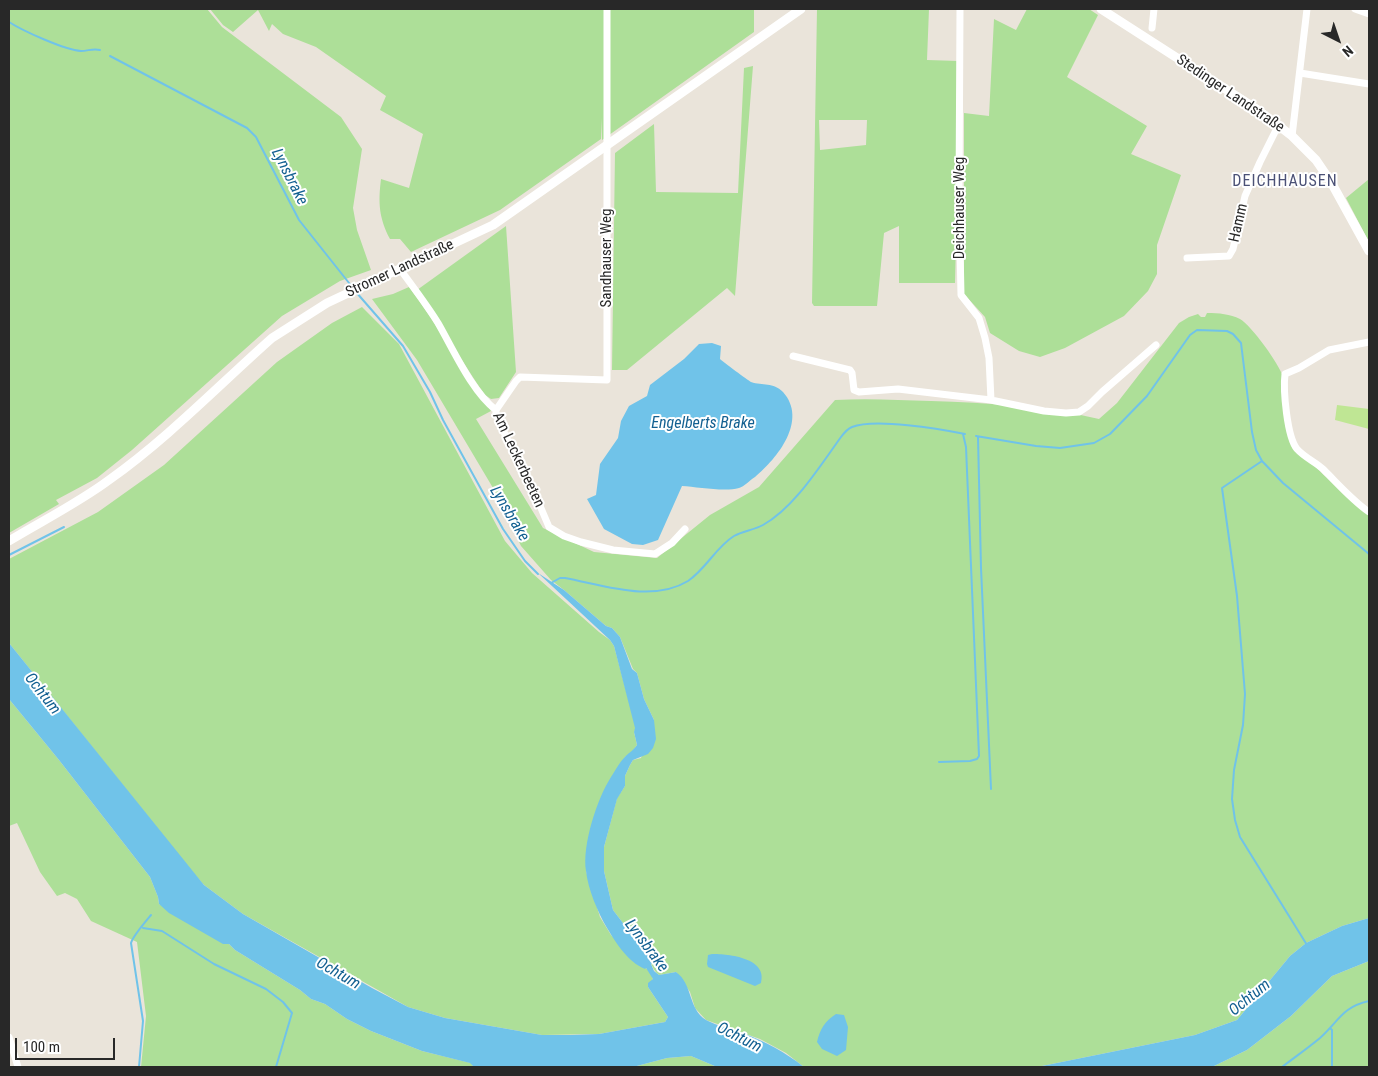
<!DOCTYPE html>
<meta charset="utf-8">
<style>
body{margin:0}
#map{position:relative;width:1378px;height:1076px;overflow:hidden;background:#eae4da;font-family:"Roboto Condensed",sans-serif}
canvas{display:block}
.frame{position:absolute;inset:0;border:10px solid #282828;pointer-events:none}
.north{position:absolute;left:1313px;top:15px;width:50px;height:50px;-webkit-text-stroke:4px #fff;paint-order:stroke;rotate:139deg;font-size:14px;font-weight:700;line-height:20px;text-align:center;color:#282828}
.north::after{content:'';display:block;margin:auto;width:18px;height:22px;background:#282828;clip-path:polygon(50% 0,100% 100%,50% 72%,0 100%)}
.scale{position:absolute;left:15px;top:1038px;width:100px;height:22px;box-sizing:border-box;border:2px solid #282828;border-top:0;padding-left:6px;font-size:15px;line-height:18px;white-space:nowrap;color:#282828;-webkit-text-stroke:4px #fff;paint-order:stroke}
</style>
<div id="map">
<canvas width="1378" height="1076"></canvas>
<div class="frame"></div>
<div class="north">N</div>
<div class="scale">100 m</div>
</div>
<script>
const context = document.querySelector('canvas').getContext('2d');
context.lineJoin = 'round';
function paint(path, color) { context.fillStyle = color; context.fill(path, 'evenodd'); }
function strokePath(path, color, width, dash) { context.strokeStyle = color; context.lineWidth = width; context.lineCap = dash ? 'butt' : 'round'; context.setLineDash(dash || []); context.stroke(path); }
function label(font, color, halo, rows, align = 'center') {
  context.font = font + ' "Roboto Condensed",sans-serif'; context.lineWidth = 4; context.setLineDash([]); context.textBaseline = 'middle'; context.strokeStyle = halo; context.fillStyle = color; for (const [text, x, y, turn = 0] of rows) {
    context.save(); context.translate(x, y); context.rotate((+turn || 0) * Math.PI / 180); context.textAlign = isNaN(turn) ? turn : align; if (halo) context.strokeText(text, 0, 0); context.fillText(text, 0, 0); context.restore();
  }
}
const green = new Path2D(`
 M 9,9 L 207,9 L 222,27 L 341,117 L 362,149 L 353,208 L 357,230 L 371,270 L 340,281 L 282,316 L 132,450 L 97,478 L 56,500 L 59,504 L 9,533 Z
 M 210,9 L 754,9 L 754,32 L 602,140 L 601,118 L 601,139 L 500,210 L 411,252 L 400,239 L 390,239 C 379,218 378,203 381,179 L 409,188 L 423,134 L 380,110 L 386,96 L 316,47 L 283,34 L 272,24 L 269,31 L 258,10 L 233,32 L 223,25 Z
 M 817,9 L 929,9 L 927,60 L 959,61 L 959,113 L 955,283 L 899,283 L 899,226 L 884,233 L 877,306 L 814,306 L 812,303 ZM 819,120 L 867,120 L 866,145 L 820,150 Z
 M 1027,9 L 1089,9 L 1098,15 L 1067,77 L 1147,126 L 1131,154 L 1181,175 L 1157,245 L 1157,274 L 1148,291 L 1124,316 L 1065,348 L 1040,357 L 1019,351 L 990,333 L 985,317 L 964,294 L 964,113 L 989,116 L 994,19 L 1016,30 Z
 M 753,66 L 735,296 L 727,288 L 627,370 L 612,370 L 615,153 L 654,124 L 656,192 L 738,193 L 744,68 Z
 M 1369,179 L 1369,242 L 1346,198 Z
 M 506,226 L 516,372 L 499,398 L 491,399 L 485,395 L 476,382 L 417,290 Z
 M 409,287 C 439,326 462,371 491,411 L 476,419 L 543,528 L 594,552 L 657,558 L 710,515 L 759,487 L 835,400 C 867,398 899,400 931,401 C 988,403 1044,406 1099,419 L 1117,403 L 1179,323 L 1189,317 L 1198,314 L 1201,317 L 1205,317 L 1207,313 C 1219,313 1230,314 1240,319 C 1251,325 1280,365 1283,377 C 1286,390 1283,424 1289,433 C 1307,464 1342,491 1369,514 L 1369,918 L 1342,926 L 1306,943 L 1290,956 L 1237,1020 L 1195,1035 L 1037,1067 L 804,1067 L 786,1053 L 760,1039 L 706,1020 L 695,1008 L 690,992 L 676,972 L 659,975 C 650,968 650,956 644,947 C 637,938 634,941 629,928 L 626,927 L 613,910 L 604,871 L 604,847 L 617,798 L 625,786 L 625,776 L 630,765 L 633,760 L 641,758 L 654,720 L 644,699 L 637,673 L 633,669 L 620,637 L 612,628 L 606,626 L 564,590 L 551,580 L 521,546 L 496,493 L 417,360 L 372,299 L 393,294 Z
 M 362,307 L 399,344 L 505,541 L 532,573 L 599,632 L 610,640 L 614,646 L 636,728 L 634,732 L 637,745 L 631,753 L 625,757 L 586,871 L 600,917 L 611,935 L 651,973 L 653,979 L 648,987 L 668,1017 L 665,1022 L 599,1034 L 542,1035 L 445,1018 L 408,1007 L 243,914 L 204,885 L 189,868 L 9,643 L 9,559 L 98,512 L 164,465 L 277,362 L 332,323 Z
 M 9,699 L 59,760 L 150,877 L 158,897 L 159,904 L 229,944 L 235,950 L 300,990 L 311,999 L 325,1004 L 347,1019 L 371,1031 L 422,1051 L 471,1063 L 474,1067 L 141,1067 L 146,1016 L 137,942 L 91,921 L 77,899 L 65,893 L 57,896 L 40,872 L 17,823 L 9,826 Z
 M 1369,961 L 1369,1067 L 1212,1067 L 1247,1050 L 1291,1016 L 1332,976 Z
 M 691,1056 L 717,1067 L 633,1067 L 667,1058 Z`);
const pitch = new Path2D(`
 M 1337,405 L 1369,409 L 1369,429 L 1335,420 Z`);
const water = new Path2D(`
 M 712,343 L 721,346 L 720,359 C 723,362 748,380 751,382 C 763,386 773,382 783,392 C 808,420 778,458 755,477 C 750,480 744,487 739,488 C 725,492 697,487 682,486 L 658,540 L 643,545 L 632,544 L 604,529 L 587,499 L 596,495 L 600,464 L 618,438 L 621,421 L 629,406 L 647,396 L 650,385 L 684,359 L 699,344 Z
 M 538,573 L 564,590 L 606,626 L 612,628 L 620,637 L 632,669 L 637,673 L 644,699 L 654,720 L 656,739 L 653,748 L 648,754 L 633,760 L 630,765 L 625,776 L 625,786 L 617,799 L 604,847 L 604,871 L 613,910 L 626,927 L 629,928 C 633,938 638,947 650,947 L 654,952 L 654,962 L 651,964 L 654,971 L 659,975 L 676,972 C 693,984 688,1009 706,1020 C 717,1026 732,1029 743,1033 C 766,1042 785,1052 804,1067 L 717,1067 L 691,1056 L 667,1058 L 633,1067 L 474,1067 L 470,1063 L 422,1051 L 371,1031 L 347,1019 L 325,1004 L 311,999 L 300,990 L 235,950 L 229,944 L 223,944 L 169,913 L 159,904 L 158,897 L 150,877 L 59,760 L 9,699 L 9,643 L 204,885 L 243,914 L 372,988 L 408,1007 L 445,1018 L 542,1035 L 571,1035 L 599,1034 L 665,1022 L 668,1017 L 648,987 L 648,983 L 653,979 L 646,968 L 645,969 C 628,962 616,943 607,928 C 598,913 588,889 586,871 C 582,845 597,799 611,777 C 615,771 619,763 624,758 C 628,753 633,751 637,745 L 634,732 L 635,728 L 614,646 L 610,640 Z
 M 1369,918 L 1369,961 L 1332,976 L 1291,1016 L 1247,1050 L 1212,1067 L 1037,1067 L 1195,1035 L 1237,1020 L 1290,956 L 1306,943 L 1342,926 Z
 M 712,954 C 729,954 768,958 761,983 L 755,986 L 708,967 L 707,964 L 708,955 Z
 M 836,1014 L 844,1015 L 848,1027 L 846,1050 L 837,1056 L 822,1049 L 817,1042 C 820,1029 825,1021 836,1014 Z`);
const stream = new Path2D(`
 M 9,22 C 23,31 65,50 81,51 C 88,51 93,48 100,50
 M 110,56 L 247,128 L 256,137 L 299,220 L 353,288
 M 356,292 L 403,346 L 430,392 L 443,420 L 503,529 L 525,561 L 538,574
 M 976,436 L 1036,446 L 1060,448 L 1094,443 L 1110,434 L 1147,396 L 1190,335 L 1197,330 L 1227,331 L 1233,334 L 1241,343 L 1252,432 L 1256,450 L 1262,461 L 1283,483 L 1369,554
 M 978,437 L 981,568 L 991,789
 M 1262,461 L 1222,488 L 1237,596 L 1245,694 L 1243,725 L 1234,770 L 1232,799 L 1235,820 L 1240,837 L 1307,945
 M 9,555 L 64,527
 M 551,583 L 560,578 L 565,578 C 603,585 652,603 688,581 C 706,569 716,547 734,536 C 743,531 754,530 763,525 C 794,508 820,466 841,437 C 844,433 847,429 852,427 C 875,418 940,429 965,434
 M 939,762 L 970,761 L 977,759 L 979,756 L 966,447 L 963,434
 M 143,928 L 162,931 L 214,964 L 266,989 L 283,1002 L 292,1013 L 276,1067
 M 1330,1028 L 1332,1030 L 1332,1067
 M 139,1067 L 143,1021 L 131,943 C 133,936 146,921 151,915
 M 1282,1067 C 1295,1057 1308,1048 1320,1038 C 1339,1021 1342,1007 1369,1001`);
const minor = new Path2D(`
 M 960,9 L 959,200 L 961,295 L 979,318 L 985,338 L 989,358 L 991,400
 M 1355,9 L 1369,14
 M 1152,28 L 1154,9
 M 1300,73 L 1369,84
 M 1292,136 L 1307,9
 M 1187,258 L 1229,256 L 1233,249 L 1245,196 L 1260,162 L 1279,124
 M 400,269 C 413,287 427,305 438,323 C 453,349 472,392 496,410 L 496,414 L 507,439 L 524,468 L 549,527 L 564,536 L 581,542 L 613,550 L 655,554 L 672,543 L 685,529
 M 1369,342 L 1329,350 L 1299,368 L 1285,374 C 1283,390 1287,437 1297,449 C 1305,458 1316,462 1324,470 C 1339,485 1352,500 1369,512
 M 793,356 L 850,370 L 852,373 L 854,390 L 859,392 L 898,389 L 991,400 L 1044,411 L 1066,413 L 1079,412 L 1088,406 L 1102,392 L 1156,345
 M 496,410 L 516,381 L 520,377 L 607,380 L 607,9
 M 9,1037 L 18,1067`);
const secondary = new Path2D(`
 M 1101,9 L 1258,110 L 1292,136 L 1316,160 L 1331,182 L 1369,251
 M 9,541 C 42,521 78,503 109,480 C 168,438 218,386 272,338 L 327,303 L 493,225 L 801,9`);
const streetNames = [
 ["Stedinger Landstraße",1230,94,34],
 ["Deichhauser Weg",960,208,-90],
 ["Hamm",1239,223,-77],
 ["Sandhauser Weg",607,258,-90],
 ["Stromer Landstraße",400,269,-25],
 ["Am Leckerbeeten",518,460,65]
];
const waterNames = [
 ["Lynsbrake",289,177,63],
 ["Engelberts Brake",703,424],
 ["Lynsbrake",509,514,59],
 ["Ochtum",42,694,52],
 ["Lynsbrake",646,946,53],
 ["Ochtum",338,974,30],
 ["Ochtum",1250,998,-39],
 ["Ochtum",739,1038,27]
];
const neighbourhoodNames = [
 ["DEICHHAUSEN",1285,182]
];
paint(green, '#addf98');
paint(pitch, '#bfe694');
paint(water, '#70c3e9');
strokePath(stream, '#70c3e9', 2);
strokePath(minor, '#fff', 7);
strokePath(secondary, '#fff', 9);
label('15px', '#282828', '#fff', streetNames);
label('italic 16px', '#136091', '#fff', waterNames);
context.letterSpacing = '1px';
label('16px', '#4b5176', '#fff', neighbourhoodNames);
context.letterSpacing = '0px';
</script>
